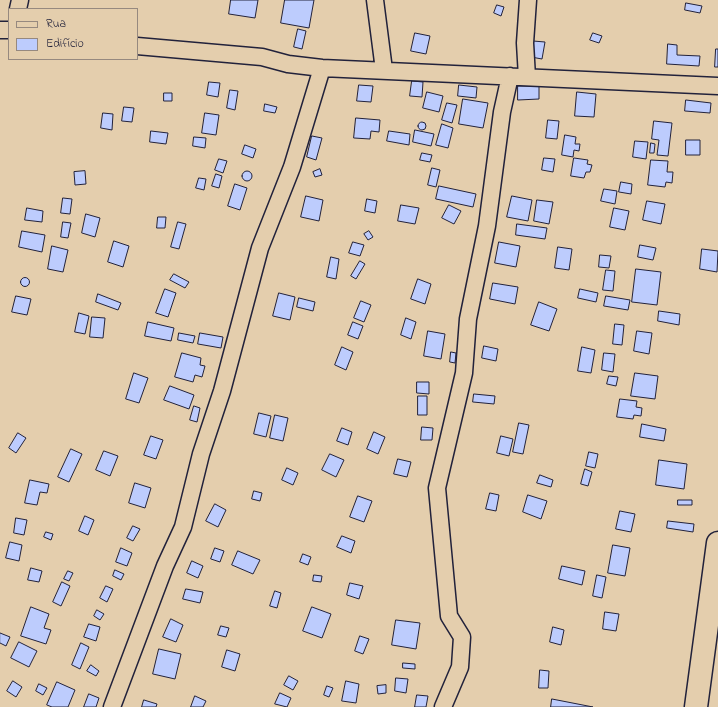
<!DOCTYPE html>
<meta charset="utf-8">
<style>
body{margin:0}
#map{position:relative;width:718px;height:707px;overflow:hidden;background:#e4cead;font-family:"Indie Flower",sans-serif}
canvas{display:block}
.legend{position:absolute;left:8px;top:8px;width:130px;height:52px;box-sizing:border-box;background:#e4cead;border:1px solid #96897f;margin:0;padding:5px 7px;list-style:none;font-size:12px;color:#22223b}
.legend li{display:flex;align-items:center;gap:8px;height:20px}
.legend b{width:20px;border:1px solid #96897f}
</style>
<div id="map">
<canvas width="718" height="707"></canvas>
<ul class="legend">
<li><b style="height:5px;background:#e4cead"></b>Rua</li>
<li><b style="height:11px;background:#bdccfd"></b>Edifício</li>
</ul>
</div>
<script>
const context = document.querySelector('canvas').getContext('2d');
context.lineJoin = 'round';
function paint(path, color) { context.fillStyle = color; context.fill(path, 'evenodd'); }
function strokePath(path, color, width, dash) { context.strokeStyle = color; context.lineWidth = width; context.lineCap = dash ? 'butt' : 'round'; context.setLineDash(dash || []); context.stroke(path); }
const building = new Path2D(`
 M 231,0 L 258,0 L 255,18 L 229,14 Z
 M 285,0 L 314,0 L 309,28 L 281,23 Z
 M 686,3 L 702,6 L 700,13 L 685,10 Z
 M 497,5 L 504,7 L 501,16 L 494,13 Z
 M 298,29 L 306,31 L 302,49 L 294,47 Z
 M 415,33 L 430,36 L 426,54 L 411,51 Z
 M 593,33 L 602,36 L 599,43 L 590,40 Z
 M 533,41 L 545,42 L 542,59 L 531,57 Z
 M 668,44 L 677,45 L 677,55 L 700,56 L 699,66 L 667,64 Z
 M 716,49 L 718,49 L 718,67 L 715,67 Z
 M 412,81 L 423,82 L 422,97 L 410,96 Z
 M 209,82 L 220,83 L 218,97 L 207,95 Z
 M 359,85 L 373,86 L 371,102 L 357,101 Z
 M 459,85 L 477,87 L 476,98 L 458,96 Z
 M 518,86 L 539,86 L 539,99 L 518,100 Z
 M 230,90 L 238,91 L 235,110 L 227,108 Z
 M 427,92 L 443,96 L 439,112 L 423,108 Z
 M 577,92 L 596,94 L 594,117 L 575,116 Z
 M 164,93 L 172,93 L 172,101 L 164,101 Z
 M 463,99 L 488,103 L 483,128 L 459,124 Z
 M 686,100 L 711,103 L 710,113 L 685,111 Z
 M 447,103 L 457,105 L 452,123 L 442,120 Z
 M 265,104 L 277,107 L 275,113 L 264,111 Z
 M 124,107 L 134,108 L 132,122 L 122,121 Z
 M 103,113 L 113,114 L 112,130 L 101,128 Z
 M 205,113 L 219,115 L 216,135 L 202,133 Z
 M 356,118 L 380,120 L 379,132 L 371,131 L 370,139 L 354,138 Z
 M 548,120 L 559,121 L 557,139 L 546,138 Z
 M 654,121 L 672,123 L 668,156 L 657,155 L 659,140 L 652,139 Z
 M418 126a4 4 0 1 1 8 0a4 4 0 1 1-8 0Z
 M 442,124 L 453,128 L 448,148 L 436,145 Z
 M 415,130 L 434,134 L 431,146 L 413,142 Z
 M 151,131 L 168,133 L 166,144 L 150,142 Z
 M 389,131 L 410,134 L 409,145 L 387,141 Z
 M 565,135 L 576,137 L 575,144 L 580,144 L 579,151 L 574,150 L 573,157 L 562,155 Z
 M 312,136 L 322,138 L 316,160 L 307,157 Z
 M 194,137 L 206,138 L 205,148 L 193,146 Z
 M 686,140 L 700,140 L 700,155 L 686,155 Z
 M 635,141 L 648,142 L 646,159 L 633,157 Z
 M 651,143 L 655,144 L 654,153 L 650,153 Z
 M 245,145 L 256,149 L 253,158 L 242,154 Z
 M 422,153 L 432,155 L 430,162 L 420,160 Z
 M 544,158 L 555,159 L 553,172 L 542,170 Z
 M 574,158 L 588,160 L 587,164 L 592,165 L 590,172 L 586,172 L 584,178 L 571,176 Z
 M 219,159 L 227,161 L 223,173 L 215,170 Z
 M 651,160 L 668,161 L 667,172 L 673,172 L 672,183 L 666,182 L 665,187 L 648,185 Z
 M 432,168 L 440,170 L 436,187 L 428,185 Z
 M 320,169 L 322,175 L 315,177 L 313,172 Z
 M 85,171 L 86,184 L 75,185 L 74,172 Z
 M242 176a5 5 0 1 1 10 0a5 5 0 1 1-10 0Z
 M 216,174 L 222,176 L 219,188 L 212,186 Z
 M 199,178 L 206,179 L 204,190 L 196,188 Z
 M 621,182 L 632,184 L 631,194 L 619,192 Z
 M 235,184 L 247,188 L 240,210 L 228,206 Z
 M 439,186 L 476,194 L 473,207 L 436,199 Z
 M 604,189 L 617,191 L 615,204 L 601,201 Z
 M 306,196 L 323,200 L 319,221 L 301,217 Z
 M 512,196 L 532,200 L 528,221 L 507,217 Z
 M 63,198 L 72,199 L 70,214 L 61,213 Z
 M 367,199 L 377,201 L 375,213 L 365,211 Z
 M 537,200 L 553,202 L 549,224 L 534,221 Z
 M 647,201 L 665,204 L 661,224 L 643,220 Z
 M 401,205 L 419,208 L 415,224 L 398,221 Z
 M 449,205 L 461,211 L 454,224 L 442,218 Z
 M 27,208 L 43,211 L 42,222 L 25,220 Z
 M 614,208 L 629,211 L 625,230 L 610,227 Z
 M 86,214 L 100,218 L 95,237 L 82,233 Z
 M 158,217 L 166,217 L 165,228 L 157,228 Z
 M 63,222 L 71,223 L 68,238 L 61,237 Z
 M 178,222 L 186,224 L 179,249 L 171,247 Z
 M 517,224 L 547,228 L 545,239 L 516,235 Z
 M 22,231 L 45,235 L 42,252 L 19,247 Z
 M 369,231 L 373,237 L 368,240 L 364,234 Z
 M 114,241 L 129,246 L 123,267 L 108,262 Z
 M 353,242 L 364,245 L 360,256 L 349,253 Z
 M 499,242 L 520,246 L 516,267 L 495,263 Z
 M 640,245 L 656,248 L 653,260 L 638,257 Z
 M 52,246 L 68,250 L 63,272 L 48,269 Z
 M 558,247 L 572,249 L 569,270 L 555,268 Z
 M 702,249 L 718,251 L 717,272 L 700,269 Z
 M 600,255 L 611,256 L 609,268 L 599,267 Z
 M 331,257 L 339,259 L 336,279 L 327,277 Z
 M 360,261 L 365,264 L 356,279 L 351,276 Z
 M 636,269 L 661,272 L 657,305 L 632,302 Z
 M 606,270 L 615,271 L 613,291 L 603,290 Z
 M 174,274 L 189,282 L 185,288 L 170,280 Z
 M20.5 282a4.5 4.5 0 1 1 9 0a4.5 4.5 0 1 1-9 0Z
 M 418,279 L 431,284 L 425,304 L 411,299 Z
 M 493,283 L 518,287 L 515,304 L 490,299 Z
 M 165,289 L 176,293 L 168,317 L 156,313 Z
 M 580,289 L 598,293 L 596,302 L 578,298 Z
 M 279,293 L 295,297 L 290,320 L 273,316 Z
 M 98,294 L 121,303 L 118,310 L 96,302 Z
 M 16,296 L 31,299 L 27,315 L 12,312 Z
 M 606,296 L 630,300 L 628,310 L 604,306 Z
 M 299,298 L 315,302 L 313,311 L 297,307 Z
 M 361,301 L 371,305 L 364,322 L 354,318 Z
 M 539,302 L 557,309 L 549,331 L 531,325 Z
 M 659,311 L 680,314 L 679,325 L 658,321 Z
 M 79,313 L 89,316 L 85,334 L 75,332 Z
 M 92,317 L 105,318 L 103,338 L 90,337 Z
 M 406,318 L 416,322 L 411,339 L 401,335 Z
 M 148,322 L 174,328 L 171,341 L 145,336 Z
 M 353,322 L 363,326 L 358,339 L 348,335 Z
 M 615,324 L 624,325 L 622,345 L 613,344 Z
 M 428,331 L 445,334 L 441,359 L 424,356 Z
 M 637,331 L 652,333 L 649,354 L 634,351 Z
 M 179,333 L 195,336 L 193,343 L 178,340 Z
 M 200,333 L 223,337 L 221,348 L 198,344 Z
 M 484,346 L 498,349 L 496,361 L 482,358 Z
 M 342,347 L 353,352 L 346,370 L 335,365 Z
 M 582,347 L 595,350 L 591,373 L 578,371 Z
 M 451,352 L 456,353 L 455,363 L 450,362 Z
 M 182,353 L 201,358 L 200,365 L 205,366 L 202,377 L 195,375 L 193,382 L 175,377 Z
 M 604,353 L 615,354 L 613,372 L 602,370 Z
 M 134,373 L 148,378 L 139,403 L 126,399 Z
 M 635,373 L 658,376 L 655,399 L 631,396 Z
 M 609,376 L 618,377 L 616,386 L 607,384 Z
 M 417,382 L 429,382 L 429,394 L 417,393 Z
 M 170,386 L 194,395 L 189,409 L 164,400 Z
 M 474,394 L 495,396 L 494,404 L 473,402 Z
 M 418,396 L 427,396 L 427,415 L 418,415 Z
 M 620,399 L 637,401 L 636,407 L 642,408 L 641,416 L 634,415 L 633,419 L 617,417 Z
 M 194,406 L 200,408 L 197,422 L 190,420 Z
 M 259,413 L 271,416 L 266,437 L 254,434 Z
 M 275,415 L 288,418 L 283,441 L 270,438 Z
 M 519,423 L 529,425 L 523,454 L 513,452 Z
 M 642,424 L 666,429 L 664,441 L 640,437 Z
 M 422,427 L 433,428 L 432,440 L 421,440 Z
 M 342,428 L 352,432 L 348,445 L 337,441 Z
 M 374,432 L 385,437 L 378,454 L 367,449 Z
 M 18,433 L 26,438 L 16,453 L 9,448 Z
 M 151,436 L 163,440 L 156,459 L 144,455 Z
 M 501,436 L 513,439 L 509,456 L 497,453 Z
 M 71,449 L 82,454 L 69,482 L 58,477 Z
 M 104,451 L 118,456 L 110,476 L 96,470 Z
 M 589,452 L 598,454 L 595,468 L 586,466 Z
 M 330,454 L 344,460 L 336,477 L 322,470 Z
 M 398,459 L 411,462 L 407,477 L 394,474 Z
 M 659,460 L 687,464 L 684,489 L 656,485 Z
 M 287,468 L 298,473 L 293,485 L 282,480 Z
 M 585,469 L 592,472 L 588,486 L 581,484 Z
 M 540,475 L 553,480 L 551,487 L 537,483 Z
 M 30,480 L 49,484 L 47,493 L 40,492 L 37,505 L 25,503 Z
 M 135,483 L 151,488 L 145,508 L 129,503 Z
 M 254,491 L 262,493 L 260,501 L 252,499 Z
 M 490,493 L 499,495 L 496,511 L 486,509 Z
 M 528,495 L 547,501 L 541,519 L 523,512 Z
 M 358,496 L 372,501 L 364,522 L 350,517 Z
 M 678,500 L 692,500 L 692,505 L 678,505 Z
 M 215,504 L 226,510 L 218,527 L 206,521 Z
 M 620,511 L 635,514 L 631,532 L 616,529 Z
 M 85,516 L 94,520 L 88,535 L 79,531 Z
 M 16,518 L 27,520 L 24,535 L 14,533 Z
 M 668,521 L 694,524 L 693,532 L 667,528 Z
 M 133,526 L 140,529 L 133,541 L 127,538 Z
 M 46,532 L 53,534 L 51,540 L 44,537 Z
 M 342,536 L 355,541 L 351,553 L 337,547 Z
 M 10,542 L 22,545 L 19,561 L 6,558 Z
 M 613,545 L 630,548 L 625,576 L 608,573 Z
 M 121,548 L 132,553 L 127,566 L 116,562 Z
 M 215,548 L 224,551 L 220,562 L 211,559 Z
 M 238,551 L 260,560 L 253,574 L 232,565 Z
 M 303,554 L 311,557 L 308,565 L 300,562 Z
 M 192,561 L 203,566 L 198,578 L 187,573 Z
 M 562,566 L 585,571 L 582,585 L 559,579 Z
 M 31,568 L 42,571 L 39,582 L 28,580 Z
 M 115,570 L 124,574 L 121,580 L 113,576 Z
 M 68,571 L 73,573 L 69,581 L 64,579 Z
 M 314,575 L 322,576 L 321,582 L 313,581 Z
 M 597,575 L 606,577 L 602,598 L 593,596 Z
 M 62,582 L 70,586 L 61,606 L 53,602 Z
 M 350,583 L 363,586 L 359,599 L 347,595 Z
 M 106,586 L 113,589 L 107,602 L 100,598 Z
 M 186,589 L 203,592 L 200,603 L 183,599 Z
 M 275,591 L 281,593 L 277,608 L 270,606 Z
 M 31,607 L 49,614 L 44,628 L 51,630 L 46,644 L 21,636 Z
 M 312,607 L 331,614 L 322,638 L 303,631 Z
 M 97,610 L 104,614 L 100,620 L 94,616 Z
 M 605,612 L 619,614 L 616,631 L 603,629 Z
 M 171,619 L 183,625 L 176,642 L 163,637 Z
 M 396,620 L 420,623 L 416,649 L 392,645 Z
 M 89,624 L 100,627 L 96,641 L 84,637 Z
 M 221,626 L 229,628 L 226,637 L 218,635 Z
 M 553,627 L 564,630 L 561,645 L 550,642 Z
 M 0,633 L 10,637 L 6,646 L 0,643 Z
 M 360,636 L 369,639 L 363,654 L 355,651 Z
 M 19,642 L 37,651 L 29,667 L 11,658 Z
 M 81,643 L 89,647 L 80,669 L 72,665 Z
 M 159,649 L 181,654 L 175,679 L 153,674 Z
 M 227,650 L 240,654 L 235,671 L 222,667 Z
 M 403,663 L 415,664 L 415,669 L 403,668 Z
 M 91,665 L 99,671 L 96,676 L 87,671 Z
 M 540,670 L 549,671 L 548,688 L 539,688 Z
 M 289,676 L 298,681 L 293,690 L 284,685 Z
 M 396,678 L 408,679 L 406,693 L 395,691 Z
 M 13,681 L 22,687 L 16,697 L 7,691 Z
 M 346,681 L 359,684 L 356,703 L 342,701 Z
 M 57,682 L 75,690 L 68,707 L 52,707 L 47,705 Z
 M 39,684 L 47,688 L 43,695 L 36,691 Z
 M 386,685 L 386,693 L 378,694 L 377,686 Z
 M 327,686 L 333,688 L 329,697 L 324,695 Z
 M 280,693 L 291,698 L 287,707 L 275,704 Z
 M 89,694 L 99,698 L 96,707 L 84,707 Z
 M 417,695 L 428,696 L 426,707 L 415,707 Z
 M 195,696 L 206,701 L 203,707 L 191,707 Z
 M 552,699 L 593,707 L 551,707 Z
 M 144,700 L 157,704 L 156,707 L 142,707 Z`);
const street = new Path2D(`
 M 375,0 L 384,70
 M 18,9 L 20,0
 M 0,30 L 9,30
 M 137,46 L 262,57 L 288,64 L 322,68 L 718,86
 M 527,77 L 525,43 L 528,0
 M 112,707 L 165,566 L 183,527 L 201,454 L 222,391 L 260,248 L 292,167 L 322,68
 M 443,707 L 460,667 L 462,637 L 449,616 L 437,488 L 464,373 L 468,319 L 487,226 L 502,112 L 510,76`);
const primary = new Path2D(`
 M 696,707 L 718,543`);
paint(building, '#bdccfd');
strokePath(building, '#22223b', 1);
strokePath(street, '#22223b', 19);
strokePath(primary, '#22223b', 25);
strokePath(street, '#e4cead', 16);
strokePath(primary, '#e4cead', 22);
</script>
